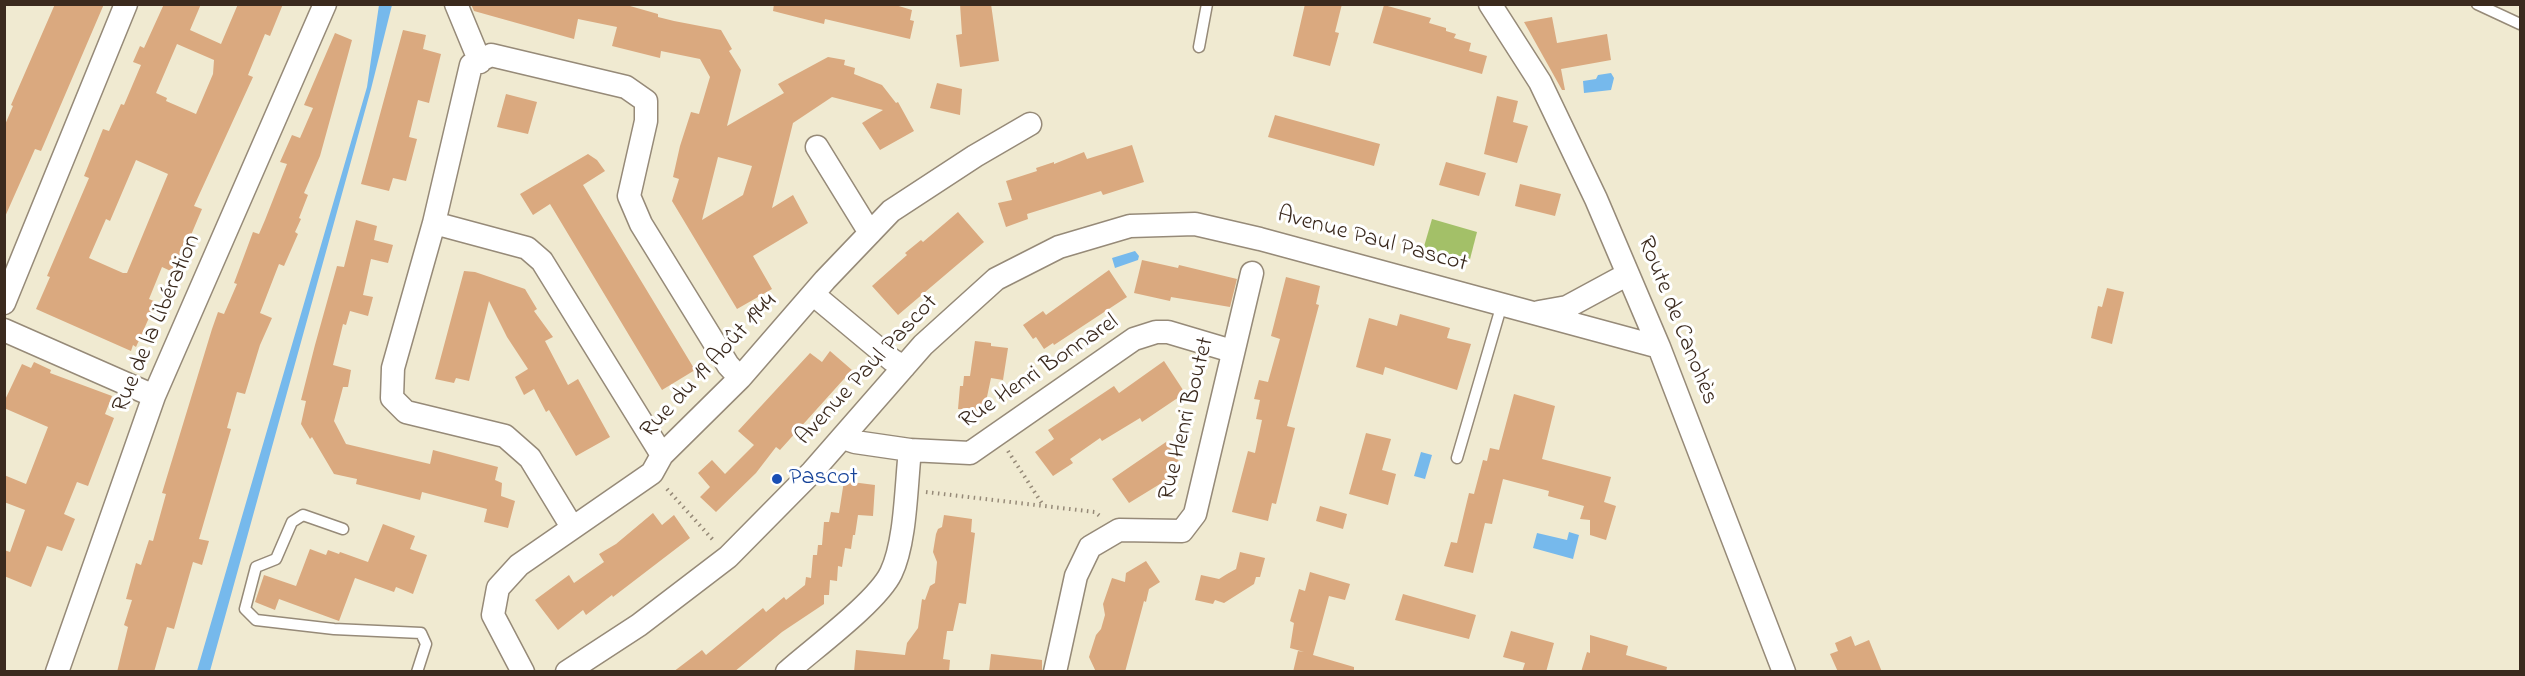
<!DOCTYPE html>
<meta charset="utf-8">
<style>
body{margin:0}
#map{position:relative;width:2525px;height:676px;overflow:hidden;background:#f0ead1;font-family:"Indie Flower",sans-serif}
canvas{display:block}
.frame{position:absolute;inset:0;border:6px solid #3b2a1e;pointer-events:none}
</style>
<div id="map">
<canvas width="2525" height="676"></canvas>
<div class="frame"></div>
</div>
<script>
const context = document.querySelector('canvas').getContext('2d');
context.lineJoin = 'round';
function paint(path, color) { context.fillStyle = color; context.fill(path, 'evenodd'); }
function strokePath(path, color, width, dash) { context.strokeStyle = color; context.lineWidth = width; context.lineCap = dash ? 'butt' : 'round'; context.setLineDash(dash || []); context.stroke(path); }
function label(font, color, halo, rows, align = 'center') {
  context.font = font + ' "Indie Flower",sans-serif'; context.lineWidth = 6; context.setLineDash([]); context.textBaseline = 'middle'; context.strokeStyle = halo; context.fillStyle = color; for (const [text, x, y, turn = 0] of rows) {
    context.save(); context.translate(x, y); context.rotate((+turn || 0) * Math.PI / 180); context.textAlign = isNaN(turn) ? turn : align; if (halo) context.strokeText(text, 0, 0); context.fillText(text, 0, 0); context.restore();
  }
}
const green = new Path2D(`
 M 1432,219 L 1477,232 L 1469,263 L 1423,250 Z`);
const water = new Path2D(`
 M 379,5 L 392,5 L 371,89 L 210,671 L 197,671 L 367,87 Z
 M 1611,73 L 1614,78 L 1611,90 L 1584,93 L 1583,81 L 1596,79 L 1598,75 Z
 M 1135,251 L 1139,256 L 1138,260 L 1115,268 L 1112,258 Z
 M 1421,452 L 1432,455 L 1425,479 L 1414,476 Z
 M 1569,532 L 1579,535 L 1573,559 L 1533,548 L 1537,533 L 1567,540 Z`);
const building = new Path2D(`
 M 55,4 L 104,4 L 41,151 L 35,149 L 4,219 L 4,127 L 13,106 L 11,105 Z
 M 164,4 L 201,4 L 190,30 L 221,44 L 238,4 L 283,4 L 270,36 L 265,34 L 248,75 L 253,77 L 194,206 L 202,209 L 175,273 L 162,267 L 149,299 L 156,302 L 136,347 L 133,345 L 131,351 L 36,309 L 50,277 L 47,276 L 89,178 L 84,176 L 103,129 L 109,131 L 121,104 L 124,105 L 141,65 L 133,62 L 140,46 L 144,48 ZM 177,44 L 214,60 L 213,74 L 196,114 L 166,101 L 167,98 L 156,93 ZM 136,160 L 168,174 L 127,273 L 123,273 L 89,258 L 106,219 L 110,221 Z
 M 471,4 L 623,4 L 658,14 L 658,17 L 674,21 L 721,30 L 732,49 L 729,51 L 741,70 L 727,126 L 784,93 L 778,84 L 828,57 L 845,60 L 844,65 L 855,68 L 854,74 L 882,85 L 896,103 L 898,102 L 914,131 L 880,150 L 862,123 L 883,110 L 832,97 L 793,123 L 772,208 L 793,195 L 808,223 L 753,256 L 772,289 L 737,309 L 672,201 L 679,179 L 673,177 L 680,146 L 691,112 L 699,114 L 710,77 L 700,59 L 661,51 L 660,58 L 612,46 L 617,27 L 578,19 L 574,39 L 474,11 ZM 718,157 L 752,166 L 743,195 L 702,220 Z
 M 774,4 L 892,4 L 912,10 L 910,20 L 914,21 L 910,39 L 825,19 L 824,24 L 773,11 Z
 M 960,4 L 991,4 L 999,61 L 960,67 L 956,35 L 962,34 Z
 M 1305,4 L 1342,4 L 1335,32 L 1339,33 L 1330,66 L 1293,56 Z
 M 1384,5 L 1431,18 L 1429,23 L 1446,28 L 1446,31 L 1456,34 L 1454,38 L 1471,43 L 1469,51 L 1487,56 L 1482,74 L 1373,43 Z
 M 1552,17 L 1557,43 L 1607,34 L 1611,60 L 1561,69 L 1565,90 L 1562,90 L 1524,22 Z
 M 403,30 L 426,35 L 423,49 L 441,54 L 429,103 L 418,100 L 409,137 L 417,139 L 406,181 L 393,178 L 389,191 L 361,184 Z
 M 335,33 L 352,40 L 320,156 L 304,193 L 308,195 L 299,218 L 301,219 L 295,232 L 298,234 L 284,266 L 279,264 L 260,313 L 272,318 L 260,345 L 245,394 L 237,392 L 227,428 L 231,429 L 199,539 L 209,541 L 202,565 L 193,562 L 174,629 L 167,627 L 154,672 L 117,672 L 128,627 L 124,625 L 132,600 L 126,599 L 136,563 L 141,565 L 149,540 L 153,541 L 166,494 L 162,493 L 212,329 L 218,312 L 224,314 L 237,284 L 234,283 L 253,232 L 259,234 L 265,220 L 287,164 L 280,162 L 292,135 L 300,138 L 313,108 L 304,105 Z
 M 937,83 L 962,89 L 960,115 L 930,108 Z
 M 506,94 L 537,102 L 528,134 L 497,127 Z
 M 1497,96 L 1518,101 L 1513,122 L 1528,126 L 1517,163 L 1484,154 Z
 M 1275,115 L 1380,144 L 1374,166 L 1268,137 Z
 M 1132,145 L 1144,182 L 1103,195 L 1101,191 L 1027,214 L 1028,219 L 1006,227 L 998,203 L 1012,200 L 1006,181 L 1037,171 L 1036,168 L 1054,162 L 1054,164 L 1084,152 L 1087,159 Z
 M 588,154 L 597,160 L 605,171 L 583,185 L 695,370 L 662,390 L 550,204 L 533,215 L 520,194 Z
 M 1446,162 L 1486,173 L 1479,196 L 1439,185 Z
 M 1520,184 L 1561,194 L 1555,216 L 1515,206 Z
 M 958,212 L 984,242 L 898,315 L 872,286 L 907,255 L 905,253 L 921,240 L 923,242 Z
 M 356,220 L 377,226 L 374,240 L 393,245 L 388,263 L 371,259 L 363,295 L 373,297 L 368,316 L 350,311 L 346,325 L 343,324 L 333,365 L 351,370 L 348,387 L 343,387 L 334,421 L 346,444 L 430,464 L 433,450 L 498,467 L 495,480 L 502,483 L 501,496 L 515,501 L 508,528 L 484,522 L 487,509 L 422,492 L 420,500 L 356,484 L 357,479 L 334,474 L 312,437 L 310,439 L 301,424 L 306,401 L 301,400 L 315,345 L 337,266 L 344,267 Z
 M 1142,260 L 1178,268 L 1179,265 L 1237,279 L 1230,307 L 1171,297 L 1170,301 L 1134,293 Z
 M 1109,270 L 1127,297 L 1054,345 L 1053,343 L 1044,349 L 1036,337 L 1033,339 L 1023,325 L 1043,311 L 1046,315 Z
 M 464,271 L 475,272 L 525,289 L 537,309 L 534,311 L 553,337 L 545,341 L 568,385 L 578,379 L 610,437 L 576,456 L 549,410 L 546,412 L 534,389 L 524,395 L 515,377 L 528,369 L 507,337 L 489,301 L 469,381 L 456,378 L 454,383 L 435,379 Z
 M 1286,277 L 1320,286 L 1316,304 L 1319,305 L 1287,426 L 1295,428 L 1276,504 L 1272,503 L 1268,521 L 1232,512 L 1248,451 L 1255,453 L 1262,420 L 1256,419 L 1260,400 L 1254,399 L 1259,380 L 1268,382 L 1280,339 L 1271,336 Z
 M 2107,288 L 2124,292 L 2112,344 L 2091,338 L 2098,306 L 2102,307 Z
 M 1400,314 L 1450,328 L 1447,338 L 1471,344 L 1457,390 L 1385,367 L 1383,375 L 1356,367 L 1369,318 L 1397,326 Z
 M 975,341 L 991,343 L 991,346 L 1008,348 L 1003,380 L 991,378 L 984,411 L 958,409 L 960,386 L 963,386 L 964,376 L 970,376 Z
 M 830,351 L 852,370 L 780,450 L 776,447 L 756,473 L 716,512 L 700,497 L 710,487 L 698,473 L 712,460 L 725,474 L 754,445 L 738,431 L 810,353 L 822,362 Z
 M 1164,361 L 1185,393 L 1142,422 L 1140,418 L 1102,441 L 1100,438 L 1070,459 L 1073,463 L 1053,476 L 1035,452 L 1054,439 L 1048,430 L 1114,386 L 1119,393 Z
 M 34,362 L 51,370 L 50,373 L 112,396 L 105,414 L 114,418 L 88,486 L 77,482 L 64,514 L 75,519 L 62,551 L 47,546 L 31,587 L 4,576 L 4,550 L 10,552 L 25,510 L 4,502 L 4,475 L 26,484 L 48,427 L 4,408 L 4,402 L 22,364 L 31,368 Z
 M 1514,394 L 1555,406 L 1542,459 L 1611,477 L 1604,502 L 1616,506 L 1606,540 L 1590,535 L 1590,520 L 1580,519 L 1584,506 L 1548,496 L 1549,491 L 1503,479 L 1492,524 L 1485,523 L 1473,573 L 1444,566 L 1451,542 L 1457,543 L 1469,493 L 1474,494 L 1483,460 L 1487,461 L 1490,448 L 1499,450 Z
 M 1366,433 L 1391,439 L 1382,470 L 1396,474 L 1388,505 L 1349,494 Z
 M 1166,442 L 1182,466 L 1171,473 L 1173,476 L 1129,503 L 1112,479 Z
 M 844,481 L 875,485 L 873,516 L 858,515 L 855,535 L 853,535 L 851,549 L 845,548 L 842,567 L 838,566 L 837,581 L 830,580 L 829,595 L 824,595 L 824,604 L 782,632 L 734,672 L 673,672 L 702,650 L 706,655 L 763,608 L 766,612 L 784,597 L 786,600 L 805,585 L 806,577 L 811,578 L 813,555 L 817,555 L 818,545 L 822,545 L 824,522 L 829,522 L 831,512 L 839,513 Z
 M 1320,506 L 1347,514 L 1343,529 L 1316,521 Z
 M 653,513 L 662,525 L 674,515 L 690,538 L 613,597 L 612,595 L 586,615 L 583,610 L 558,630 L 535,600 L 569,575 L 574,583 L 604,562 L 599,554 L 616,544 Z
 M 944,515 L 972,519 L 971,532 L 975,533 L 966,604 L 959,603 L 953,631 L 947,631 L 943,659 L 950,660 L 949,672 L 854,672 L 856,650 L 905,655 L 907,643 L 918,628 L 922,599 L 925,600 L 930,586 L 935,583 L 937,562 L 933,552 L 936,534 L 938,529 L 942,527 Z
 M 383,524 L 415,536 L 410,549 L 427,555 L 413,594 L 396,587 L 394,592 L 355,578 L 339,621 L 279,599 L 275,610 L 255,602 L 264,575 L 296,586 L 310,549 L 326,555 L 328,550 L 339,554 L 340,552 L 368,562 Z
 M 1240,552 L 1265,558 L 1260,577 L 1256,577 L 1254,584 L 1224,603 L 1215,600 L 1213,604 L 1195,600 L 1201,575 L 1219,579 L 1227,574 L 1236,569 Z
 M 1146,561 L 1160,582 L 1149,589 L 1146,602 L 1144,601 L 1125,672 L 1096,672 L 1089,657 L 1096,635 L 1101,629 L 1105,615 L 1103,604 L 1112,578 L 1125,582 L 1126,573 Z
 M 1310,572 L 1350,584 L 1345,600 L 1329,596 L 1313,655 L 1354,667 L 1354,672 L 1293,672 L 1298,651 L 1304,652 L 1290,648 L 1294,623 L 1290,621 L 1299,589 L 1305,591 Z
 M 1403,594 L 1476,615 L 1469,639 L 1395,620 Z
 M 1511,631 L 1554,643 L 1546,672 L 1522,672 L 1525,663 L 1503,657 Z
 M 1590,635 L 1628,646 L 1626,655 L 1667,667 L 1666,672 L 1581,672 L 1587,652 L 1590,653 Z
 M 1851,636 L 1855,646 L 1869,640 L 1882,672 L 1838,672 L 1830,654 L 1838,651 L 1835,643 Z
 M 991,654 L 1042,660 L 1042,672 L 989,672 Z`);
const path = new Path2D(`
 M 1008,451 L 1043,505
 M 667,489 L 714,541
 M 926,492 L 1095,512 L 1101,517`);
const service = new Path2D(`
 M 2477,4 L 2520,24
 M 1199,47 L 1207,4
 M 1457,458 L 1502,304
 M 343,529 L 303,515 L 292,522 L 276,559 L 256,567 L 245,609 L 256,620 L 334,629 L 421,633 L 426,644 L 417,672`);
const minor = new Path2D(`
 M 456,4 L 480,62
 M 1490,4 L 1540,82 L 1596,199 L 1659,347 L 1784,672
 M 817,147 L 870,233
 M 434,223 L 527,248 L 542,261 L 662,455
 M 814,295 L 892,360 L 904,367
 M 4,303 L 126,4
 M 1539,312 L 1567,307 L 1628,274
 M 4,330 L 154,396
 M 910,450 L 970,453 L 1134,339 L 1156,332 L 1168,332 L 1232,351
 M 572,527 L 530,458 L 505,436 L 406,412 L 392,398 L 393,368 L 434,223 L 471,65 L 491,55 L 626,87 L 646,101 L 646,121 L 629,196 L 641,224 L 728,365 L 740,378
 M 57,672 L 154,396 L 325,4
 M 523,672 L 493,615 L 498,588 L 519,565 L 652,473 L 662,455 L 740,378 L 825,280 L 891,211 L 975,156 L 1030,124
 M 567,672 L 639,625 L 728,557 L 812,472 L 923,345 L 996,279 L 1059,247 L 1130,226 L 1195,224 L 1260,239 L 1659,347
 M 787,672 C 814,648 877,602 891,573 C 906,542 906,485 910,450 L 855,442 L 843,438
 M 1055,672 L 1076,576 L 1090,547 L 1119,530 L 1182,531 L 1195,514 L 1252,273`);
const markers = [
 [777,479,6,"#1a4fb4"]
];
const streetNames = [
 ["Avenue Paul Pascot",1372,241,15],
 ["Route de Canohès",1676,321,68],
 ["Rue de la Libération",158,324,-67],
 ["Rue du 19 Août 1944",710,367,-47],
 ["Avenue Paul Pascot",868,371,-47],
 ["Rue Henri Bonnarel",1040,373,-34],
 ["Rue Henri Boutet",1188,419,-76]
];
const transitNames = [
 ["Pascot",789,479]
];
paint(green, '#a3c068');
paint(water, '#76b9ec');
paint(building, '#daa97f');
strokePath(service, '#968a78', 13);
strokePath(minor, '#968a78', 25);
strokePath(path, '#968a78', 4, [1.5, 4.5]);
strokePath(service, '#fff', 10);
strokePath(minor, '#fff', 22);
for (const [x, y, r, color] of markers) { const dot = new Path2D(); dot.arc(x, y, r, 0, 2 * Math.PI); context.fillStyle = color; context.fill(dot); strokePath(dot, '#fff', 2); }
label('24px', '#3b2a1e', '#fff', streetNames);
label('24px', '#164399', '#fff', transitNames, 'left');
</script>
